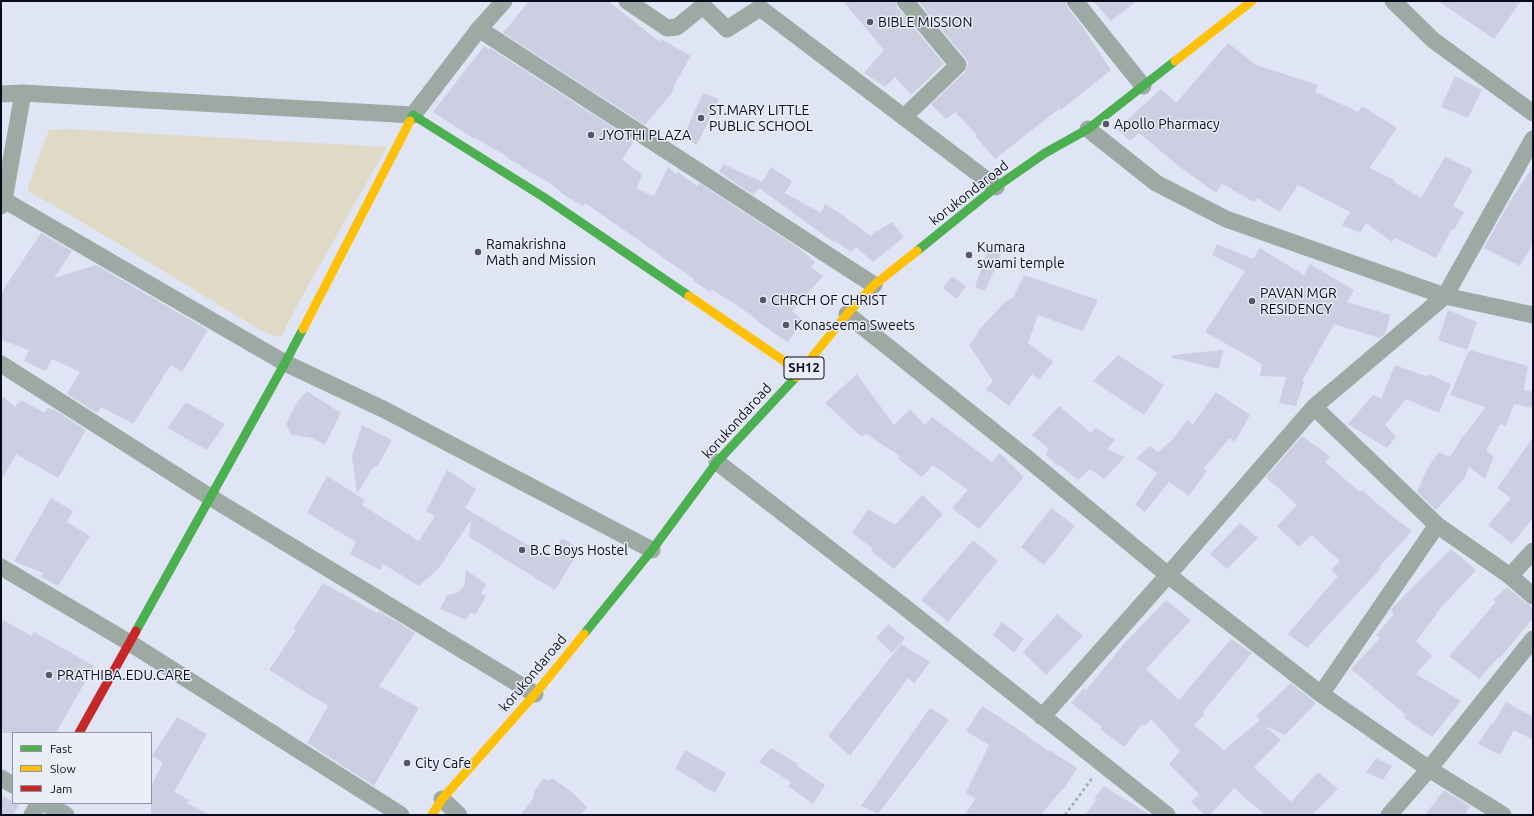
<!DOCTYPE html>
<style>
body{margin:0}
#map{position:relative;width:1534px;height:816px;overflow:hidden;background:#e0e5f6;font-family:Ubuntu,sans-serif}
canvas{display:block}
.frame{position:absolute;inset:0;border:2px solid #080b1c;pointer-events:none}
.legend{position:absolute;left:12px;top:732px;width:140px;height:72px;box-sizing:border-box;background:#ebeef8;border:1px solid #9093a0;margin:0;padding:5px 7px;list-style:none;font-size:12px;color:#080b1c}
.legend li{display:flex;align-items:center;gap:8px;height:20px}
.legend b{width:20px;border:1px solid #9093a0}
</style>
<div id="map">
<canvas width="1534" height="816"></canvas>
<div class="frame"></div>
<ul class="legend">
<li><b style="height:5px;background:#4caf50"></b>Fast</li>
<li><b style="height:5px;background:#ffc107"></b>Slow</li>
<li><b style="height:5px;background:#c62828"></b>Jam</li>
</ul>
</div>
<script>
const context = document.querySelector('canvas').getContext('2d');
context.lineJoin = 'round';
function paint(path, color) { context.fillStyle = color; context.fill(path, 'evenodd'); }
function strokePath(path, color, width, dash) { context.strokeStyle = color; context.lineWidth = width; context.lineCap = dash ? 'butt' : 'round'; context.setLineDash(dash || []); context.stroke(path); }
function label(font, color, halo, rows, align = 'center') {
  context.font = font + ' Ubuntu,sans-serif'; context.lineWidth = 3; context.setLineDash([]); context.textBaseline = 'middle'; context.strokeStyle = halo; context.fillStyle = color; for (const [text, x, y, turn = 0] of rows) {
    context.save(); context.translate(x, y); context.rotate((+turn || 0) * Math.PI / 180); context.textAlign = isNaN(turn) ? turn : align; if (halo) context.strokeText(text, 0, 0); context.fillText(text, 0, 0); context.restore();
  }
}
const green = new Path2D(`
 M 68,129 L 387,147 L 300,300 L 282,335 L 278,337 L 260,330 L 99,232 L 28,191 L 29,184 L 49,130 Z`);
const building = new Path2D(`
 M 529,1 L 608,1 L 660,42 L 661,39 L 691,56 L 676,82 L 671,94 L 645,125 L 503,33 Z
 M 843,1 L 895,1 L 897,7 L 944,64 L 911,95 L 895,77 L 885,87 L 864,73 L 884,50 Z
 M 918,1 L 1065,1 L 1067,7 L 1080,23 L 1111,70 L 1061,110 L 1060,108 L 995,159 L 975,136 L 977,135 L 955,112 L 946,119 L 931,104 L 965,72 L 967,68 L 968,63 L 966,59 Z
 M 1093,1 L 1137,1 L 1111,21 Z
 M 1438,1 L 1521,1 L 1494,39 Z
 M 1228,43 L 1256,65 L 1318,85 L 1315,92 L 1358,112 L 1362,106 L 1397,128 L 1369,168 L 1395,180 L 1394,182 L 1421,198 L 1445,157 L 1473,170 L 1453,206 L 1464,212 L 1454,230 L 1452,229 L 1436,258 L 1395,238 L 1392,242 L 1366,223 L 1360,233 L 1342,225 L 1350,212 L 1298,185 L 1280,212 L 1257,198 L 1254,202 L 1222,184 L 1216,193 L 1180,167 L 1139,133 L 1130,141 L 1117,129 L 1161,89 L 1176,103 Z
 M 484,46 L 489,50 L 490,48 L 634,141 L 622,160 L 642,174 L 637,189 L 654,196 L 668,167 L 677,175 L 678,172 L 697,186 L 699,183 L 799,248 L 815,262 L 811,267 L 823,276 L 792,311 L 804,322 L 787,342 L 757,321 L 757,320 L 741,308 L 712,290 L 710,292 L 693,280 L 694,279 L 585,203 L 583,206 L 564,195 L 551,184 L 507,158 L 508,157 L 475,138 L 474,139 L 433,112 Z
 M 1455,76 L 1482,90 L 1468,118 L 1441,107 Z
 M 703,93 L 719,99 L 697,145 L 683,137 Z
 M 723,164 L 762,182 L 771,167 L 792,181 L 785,193 L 821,213 L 825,204 L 846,217 L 846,218 L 871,236 L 877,230 L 878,231 L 892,222 L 904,237 L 873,262 L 856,247 L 851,252 L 834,240 L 833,242 L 759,188 L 753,195 L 719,172 Z
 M 1533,167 L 1533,243 L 1520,266 L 1484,248 L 1510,201 Z
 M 41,233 L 72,251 L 54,278 L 96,265 L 208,330 L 182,372 L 171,365 L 133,424 L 101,407 L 97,413 L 67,394 L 80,372 L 52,359 L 46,371 L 24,361 L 29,350 L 1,340 L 1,293 Z
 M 1217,244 L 1253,259 L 1260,248 L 1304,275 L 1310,264 L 1354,290 L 1347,302 L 1390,315 L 1386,333 L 1380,338 L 1334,324 L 1302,381 L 1304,382 L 1296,406 L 1279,403 L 1286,377 L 1260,376 L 1262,364 L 1205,332 L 1245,271 L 1212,255 Z
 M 989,245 L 1002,252 L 985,291 L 975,287 Z
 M 1024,275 L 1098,300 L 1083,331 L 1038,315 L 1028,343 L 1053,362 L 1039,380 L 1032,374 L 1009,406 L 986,389 L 993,381 L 969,345 L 978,333 L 977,332 L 1004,303 L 1013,297 Z
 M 952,276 L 966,286 L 957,299 L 943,288 Z
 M 1448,310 L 1477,322 L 1467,350 L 1438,340 Z
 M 1223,350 L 1219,369 L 1172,358 L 1172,355 Z
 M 1469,350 L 1528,366 L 1524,390 L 1533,392 L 1533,408 L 1514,404 L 1506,426 L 1500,424 L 1486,451 L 1494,457 L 1485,479 L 1469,467 L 1464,479 L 1436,510 L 1417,492 L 1428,467 L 1439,452 L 1450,457 L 1463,436 L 1464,436 L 1485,407 L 1450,395 Z
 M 1118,355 L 1164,385 L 1144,415 L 1093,381 Z
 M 1395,365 L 1428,377 L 1429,374 L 1451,384 L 1439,413 L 1406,399 L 1385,425 L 1396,437 L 1387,448 L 1348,424 L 1373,395 L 1381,399 Z
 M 857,374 L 894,425 L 910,409 L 925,425 L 932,417 L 992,462 L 1000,453 L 1024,477 L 979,529 L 952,508 L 968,490 L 933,465 L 922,477 L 898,459 L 900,456 L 866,434 L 862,437 L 825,403 Z
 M 307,391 L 341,413 L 325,445 L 312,438 L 291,435 L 286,424 L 298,401 Z
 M 1216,392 L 1250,415 L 1235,442 L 1230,438 L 1203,469 L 1207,471 L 1189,496 L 1169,482 L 1145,512 L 1135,505 L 1157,473 L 1136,458 L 1150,446 L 1158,452 L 1172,440 L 1187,420 L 1193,424 Z
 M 1,395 L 15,407 L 21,400 L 45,413 L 48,408 L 55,410 L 86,430 L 58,478 L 16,454 L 1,481 Z
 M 186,402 L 225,424 L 207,450 L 167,428 Z
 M 1059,406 L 1091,433 L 1095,427 L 1115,440 L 1107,449 L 1125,457 L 1104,479 L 1090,469 L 1078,480 L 1059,465 L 1058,466 L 1045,454 L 1049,449 L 1032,435 Z
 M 362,425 L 392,440 L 379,464 L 372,469 L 357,494 L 352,456 Z
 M 1302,436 L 1330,456 L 1325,462 L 1360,492 L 1362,490 L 1388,513 L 1412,531 L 1379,567 L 1381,568 L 1307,648 L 1288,634 L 1338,576 L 1331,570 L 1340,561 L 1311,535 L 1299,547 L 1277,526 L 1297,505 L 1266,477 Z
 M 1533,437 L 1533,518 L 1512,544 L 1488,525 L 1511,498 L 1497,488 Z
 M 447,470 L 476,489 L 465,508 L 550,558 L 562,538 L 580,549 L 555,590 L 469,537 L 471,520 L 438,569 L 419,586 L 383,564 L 380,570 L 350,554 L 356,542 L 307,513 L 327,476 L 365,500 L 362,505 L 419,541 L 435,516 L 426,511 Z
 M 922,495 L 943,514 L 894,569 L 871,551 L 873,549 L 852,533 L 868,509 L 895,525 Z
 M 51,498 L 73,511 L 67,522 L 90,536 L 58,586 L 41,577 L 43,573 L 14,561 Z
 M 1051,508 L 1075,526 L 1044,565 L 1021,547 Z
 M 1240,523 L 1258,538 L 1227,569 L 1210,554 Z
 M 973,540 L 998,561 L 948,622 L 921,600 Z
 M 1451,549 L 1476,570 L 1436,613 L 1437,614 L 1416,641 L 1432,656 L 1416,674 L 1461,701 L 1432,737 L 1404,718 L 1406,715 L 1351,669 L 1380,638 L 1376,635 L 1394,614 L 1391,610 L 1392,608 Z
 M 466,570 L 486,584 L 481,593 L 486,596 L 476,614 L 470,613 L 466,620 L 440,609 L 447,595 L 457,593 L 464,586 Z
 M 323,583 L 377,613 L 379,611 L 415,633 L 379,686 L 419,708 L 374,786 L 307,743 L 328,706 L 269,670 L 296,630 L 293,629 Z
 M 1507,587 L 1533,608 L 1533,618 L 1500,658 L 1499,657 L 1479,679 L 1449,656 L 1496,602 L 1493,600 Z
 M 1166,600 L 1191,620 L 1146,669 L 1179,700 L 1231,639 L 1252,653 L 1203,712 L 1205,714 L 1194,725 L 1224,750 L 1260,720 L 1256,716 L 1291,683 L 1316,703 L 1285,735 L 1265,726 L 1281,740 L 1254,767 L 1291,802 L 1318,772 L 1338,789 L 1312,815 L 1265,815 L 1234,788 L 1210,815 L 1205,815 L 1191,802 L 1199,794 L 1169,764 L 1180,751 L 1151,719 L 1145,726 L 1142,724 L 1124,747 L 1100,729 L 1102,727 L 1071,703 L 1084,688 L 1086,690 L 1123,645 Z
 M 1057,614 L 1083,636 L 1046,675 L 1023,652 Z
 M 1,619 L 32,636 L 34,632 L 94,666 L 56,733 L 1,733 Z
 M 1002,622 L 1024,639 L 1014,653 L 993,635 Z
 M 888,624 L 905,638 L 892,653 L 876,638 Z
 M 901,644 L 930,662 L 914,684 L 908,678 L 850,756 L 828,736 Z
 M 1506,702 L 1533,717 L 1533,740 L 1514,730 L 1500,755 L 1478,744 L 1491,724 L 1492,725 Z
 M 982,706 L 1013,726 L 1048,751 L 1049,750 L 1077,768 L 1064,789 L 1063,788 L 1041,815 L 964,815 L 976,799 L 966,793 L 989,745 L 966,731 Z
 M 930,708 L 949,720 L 878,814 L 861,806 Z
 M 177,717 L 207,734 L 174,792 L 189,800 L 187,803 L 210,815 L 151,815 L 151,786 L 163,763 L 152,756 Z
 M 771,748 L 798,764 L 797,766 L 825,785 L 813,804 L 788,786 L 791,782 L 759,762 Z
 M 685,750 L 726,773 L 715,793 L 675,769 Z
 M 1376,758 L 1392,766 L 1383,780 L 1366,772 Z
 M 544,778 L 548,781 L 552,778 L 572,792 L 587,807 L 580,815 L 520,815 L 530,803 L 534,797 L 534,792 Z
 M 1104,786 L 1150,815 L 1085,815 L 1097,799 L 1094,798 Z
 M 1444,790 L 1470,806 L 1465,815 L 1425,815 Z
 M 1,795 L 19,805 L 13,815 L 1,815 Z`);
const path = new Path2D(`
 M 1065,815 L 1093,777`);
const street = new Path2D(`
 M 627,1 L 667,28 L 677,27 L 703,6 L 727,29 L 760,8 L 996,187
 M 1075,1 L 1143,86
 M 1393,1 L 1433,40 L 1533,113
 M 479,29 L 874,285
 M 1,94 L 23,93 L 413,115 L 479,29 L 504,1
 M 904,117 L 958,65 L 905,1
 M 1088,129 L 1156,183 L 1226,219 L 1445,296 L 1533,315
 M 4,200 L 285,363 L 385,410 L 652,550
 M 1,206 L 4,200 L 23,93
 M 847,314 L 1028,459 L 1168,575 L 1314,407 L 1445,296 L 1533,139
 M 1,364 L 210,497 L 535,694
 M 1314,407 L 1437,525 L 1510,576
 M 717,462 L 902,605 L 1167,815
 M 1533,551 L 1510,576 L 1533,596
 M 1,567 L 130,643 L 401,815
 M 1321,694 L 1437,525
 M 1042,717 L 1168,575 L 1321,694 L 1429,769 L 1503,815
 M 1,778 L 13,785
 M 442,799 L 459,815
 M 44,803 L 66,815
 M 32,815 L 39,803
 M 1389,815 L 1429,769 L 1533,639`);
const fast = new Path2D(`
 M 410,121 L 413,115 L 545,198 L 689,296
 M 917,251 L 996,187 L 1045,153 L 1088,129 L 1175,61
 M 136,631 L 285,363 L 303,329
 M 584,634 L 652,550 L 717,462 L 796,377`);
const slow = new Path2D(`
 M 1175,61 L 1252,1
 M 689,296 L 800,372
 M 303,329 L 410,121
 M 796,377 L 847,314 L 874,285 L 917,251
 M 432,815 L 442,799 L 535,694 L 584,634`);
const jam = new Path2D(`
 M 79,733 L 136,631`);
const markers = [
 [870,22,4,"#545768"],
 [701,118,4,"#545768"],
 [1106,124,4,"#545768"],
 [591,135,4,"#545768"],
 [478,252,4,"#545768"],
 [969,255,4,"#545768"],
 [763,300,4,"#545768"],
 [1252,301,4,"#545768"],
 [786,325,4,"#545768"],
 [522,550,4,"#545768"],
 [49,675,4,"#545768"],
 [407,763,4,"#545768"]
];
const shields = [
 [804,368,40]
];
const shieldNames = [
 ["SH12",804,368]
];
const poiNames = [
 ["BIBLE MISSION",878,22],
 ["ST.MARY LITTLE",709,110],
 ["PUBLIC SCHOOL",709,126],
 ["Apollo Pharmacy",1114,124],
 ["JYOTHI PLAZA",599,135],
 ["Ramakrishna",486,244],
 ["Math and Mission",486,260],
 ["Kumara",977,247],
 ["swami temple",977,263],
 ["PAVAN MGR",1260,293],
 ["RESIDENCY",1260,309],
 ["CHRCH OF CHRIST",771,300],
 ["Konaseema Sweets",794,325],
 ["B.C Boys Hostel",530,550],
 ["PRATHIBA.EDU.CARE",57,675],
 ["City Cafe",415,763]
];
const streetNames = [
 ["korukondaroad",969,193,-38],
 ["korukondaroad",737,421,-48],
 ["korukondaroad",533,673,-50]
];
paint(green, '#dfd9c6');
paint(building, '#cecee2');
strokePath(path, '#9fa9ab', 2.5, [3, 3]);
strokePath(street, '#9caaa3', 17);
strokePath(fast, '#4caf50', 9);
strokePath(slow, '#ffc107', 9);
strokePath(jam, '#c62828', 9);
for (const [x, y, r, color] of markers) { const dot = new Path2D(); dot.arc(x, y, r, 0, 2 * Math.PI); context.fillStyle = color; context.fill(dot); strokePath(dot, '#ebeef8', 1.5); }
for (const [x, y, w] of shields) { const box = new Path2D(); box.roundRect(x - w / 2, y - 11, w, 22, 3); context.fillStyle = '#ebeef8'; context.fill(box); strokePath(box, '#080b1c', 1); }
label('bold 13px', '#080b1c', null, shieldNames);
label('14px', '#080b1c', '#ebeef8', poiNames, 'left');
label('14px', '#080b1c', '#ebeef8', streetNames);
</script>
